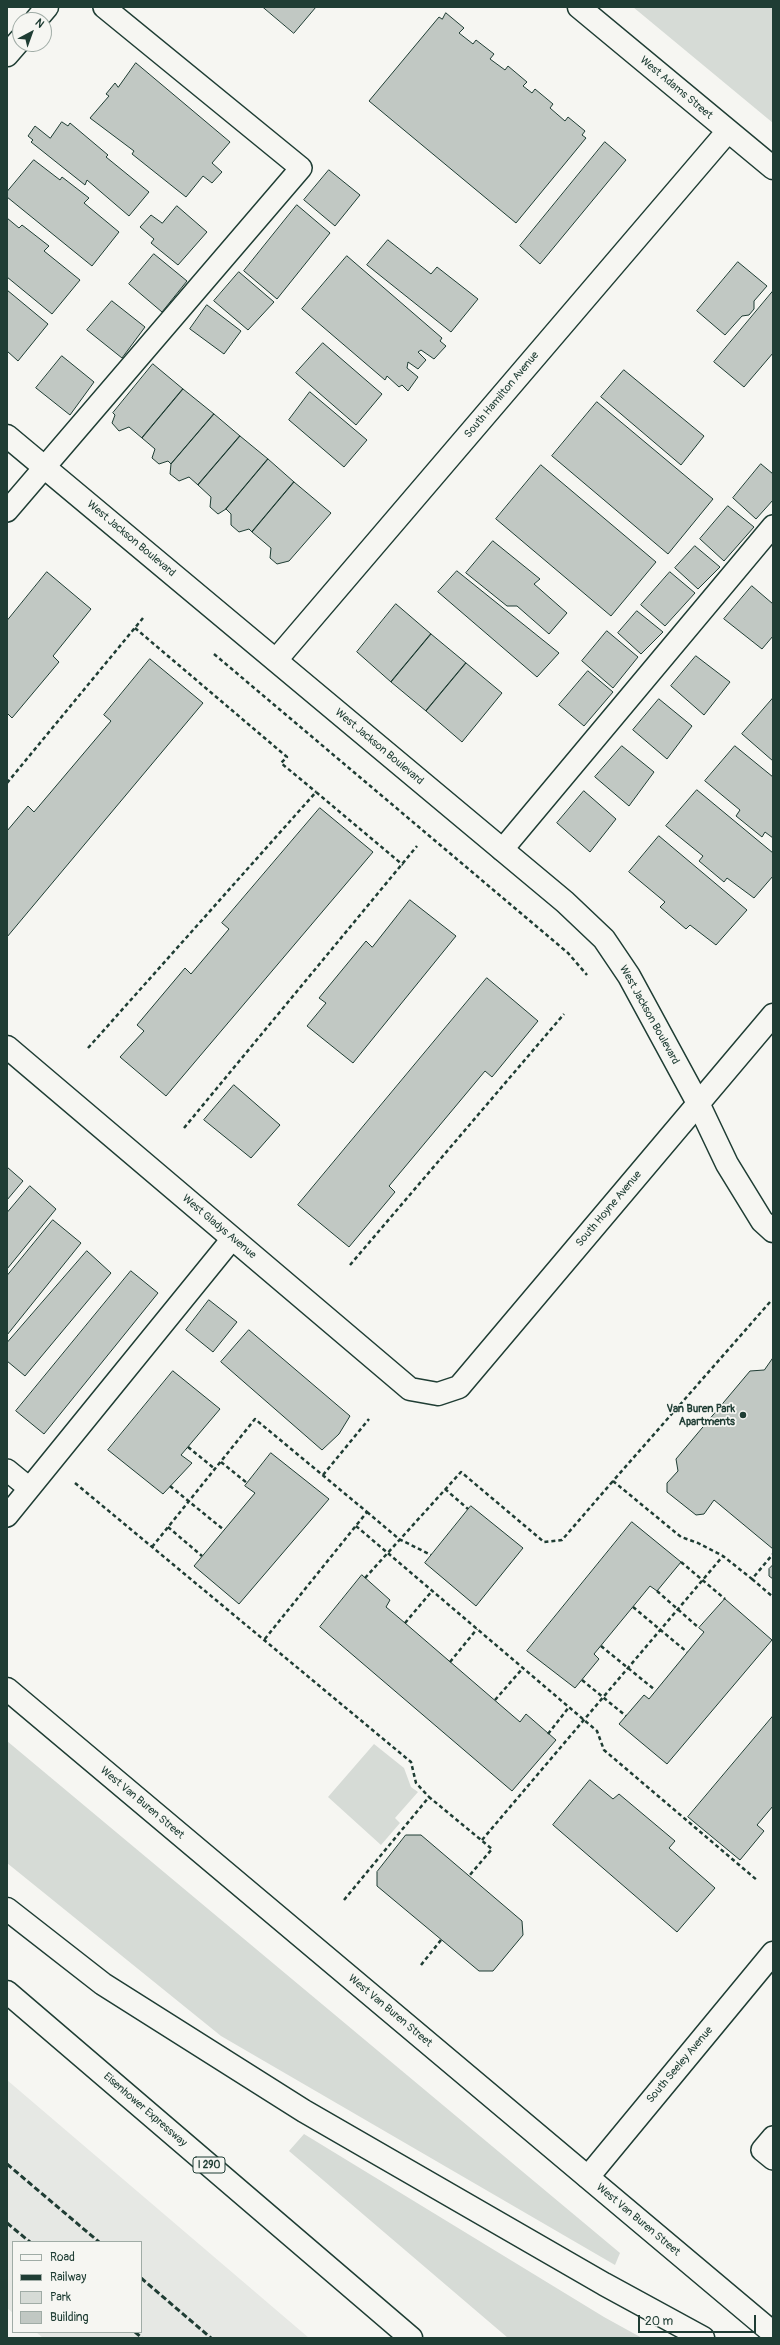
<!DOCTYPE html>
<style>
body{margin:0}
#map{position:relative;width:780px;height:2345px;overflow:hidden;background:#f6f6f2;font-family:Pangolin,sans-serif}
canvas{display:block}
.frame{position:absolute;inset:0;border:8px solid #1f3d34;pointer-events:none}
.legend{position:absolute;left:12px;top:2241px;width:130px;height:92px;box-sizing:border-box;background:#f6f6f2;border:1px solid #a0aca6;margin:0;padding:5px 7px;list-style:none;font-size:12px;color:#1f3d34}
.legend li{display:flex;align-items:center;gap:8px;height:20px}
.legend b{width:20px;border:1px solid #a0aca6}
.north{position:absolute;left:12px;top:12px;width:40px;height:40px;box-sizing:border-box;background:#f6f6f2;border:1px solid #a0aca6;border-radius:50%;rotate:41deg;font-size:11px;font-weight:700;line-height:16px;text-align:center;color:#1f3d34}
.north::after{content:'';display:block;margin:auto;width:14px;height:18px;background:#1f3d34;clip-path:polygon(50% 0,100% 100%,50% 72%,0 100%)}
.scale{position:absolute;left:638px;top:2315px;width:118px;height:18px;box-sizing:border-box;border:2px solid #1f3d34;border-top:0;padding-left:5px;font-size:12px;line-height:14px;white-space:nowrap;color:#1f3d34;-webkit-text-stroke:3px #f6f6f2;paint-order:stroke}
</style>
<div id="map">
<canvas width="780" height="2345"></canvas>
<div class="frame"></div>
<ul class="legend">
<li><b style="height:5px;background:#f6f6f2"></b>Road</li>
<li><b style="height:5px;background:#1f3d34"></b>Railway</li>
<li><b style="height:11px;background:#d6dbd6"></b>Park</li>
<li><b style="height:11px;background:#c1c8c3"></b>Building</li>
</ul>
<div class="north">N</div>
<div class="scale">20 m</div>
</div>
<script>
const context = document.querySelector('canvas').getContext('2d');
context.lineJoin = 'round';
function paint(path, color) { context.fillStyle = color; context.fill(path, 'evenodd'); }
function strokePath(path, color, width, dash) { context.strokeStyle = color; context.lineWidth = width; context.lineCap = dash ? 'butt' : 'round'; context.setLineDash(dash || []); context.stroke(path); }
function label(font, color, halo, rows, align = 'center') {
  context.font = font + ' Pangolin,sans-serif'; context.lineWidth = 3.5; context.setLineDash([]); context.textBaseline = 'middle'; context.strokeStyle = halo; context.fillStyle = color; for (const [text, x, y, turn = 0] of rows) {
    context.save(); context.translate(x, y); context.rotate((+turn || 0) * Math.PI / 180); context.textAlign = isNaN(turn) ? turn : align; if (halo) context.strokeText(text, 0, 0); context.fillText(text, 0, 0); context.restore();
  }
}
const built = new Path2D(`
 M 7,2080 L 309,2338 L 43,2338 L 36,2332 L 141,2332 L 141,2242 L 13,2242 L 13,2313 L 7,2308 Z`);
const green = new Path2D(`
 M 633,7 L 773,7 L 773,123 Z
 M 7,1741 L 620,2253 L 615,2265 L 221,2036 L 7,1863 Z
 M 374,1744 L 404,1768 L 411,1787 L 418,1792 L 395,1818 L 400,1823 L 381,1845 L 328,1797 Z
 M 304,2134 L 604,2317 L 642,2338 L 508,2338 L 289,2151 Z`);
const building = new Path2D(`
 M 263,7 L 316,7 L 294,33 Z
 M 446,13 L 464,28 L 459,33 L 473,44 L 476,40 L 494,54 L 490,59 L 505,70 L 508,66 L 527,82 L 523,86 L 532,93 L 535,89 L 553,104 L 550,108 L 565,121 L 568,117 L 585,131 L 582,135 L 586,138 L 516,223 L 369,101 L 439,17 L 442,19 Z
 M 136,63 L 230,142 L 212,163 L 222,172 L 212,183 L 203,176 L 186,197 L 132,154 L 134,151 L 90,118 L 109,96 L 106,94 L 115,83 L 118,87 Z
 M 62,122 L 68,126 L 70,123 L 108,155 L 106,157 L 149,192 L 129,216 L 87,180 L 85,185 L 31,142 L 33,140 L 28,136 L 35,126 L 50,138 Z
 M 605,142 L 626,160 L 540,264 L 520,246 Z
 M 34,160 L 60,180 L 62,177 L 89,198 L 84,203 L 119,232 L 92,266 L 7,197 L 7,192 Z
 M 329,170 L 360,195 L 335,226 L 304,200 Z
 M 297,205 L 330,233 L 277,299 L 244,271 Z
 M 177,206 L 207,232 L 178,265 L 151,243 L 154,239 L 140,227 L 151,215 L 162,223 Z
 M 7,218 L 19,228 L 22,225 L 49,246 L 44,251 L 80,280 L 52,314 L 7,277 Z
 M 388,240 L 431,274 L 437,267 L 478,299 L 451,332 L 367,265 Z
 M 154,254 L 187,281 L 162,312 L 129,284 Z
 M 347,256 L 442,338 L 440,341 L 446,346 L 434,359 L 421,350 L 418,352 L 426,360 L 418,369 L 408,362 L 407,368 L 418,377 L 408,391 L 402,385 L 399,387 L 387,376 L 385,380 L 302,309 Z
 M 738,262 L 767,286 L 754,301 L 754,309 L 749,315 L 742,316 L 725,335 L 697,311 Z
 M 239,272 L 274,302 L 248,330 L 214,301 Z
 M 7,290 L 48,324 L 18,361 L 7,351 Z
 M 773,291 L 773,353 L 744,387 L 714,362 Z
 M 112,301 L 145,327 L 122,358 L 87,330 Z
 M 207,305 L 241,331 L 224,354 L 190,329 Z
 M 323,343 L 382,394 L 356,425 L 296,373 Z
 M 62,356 L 94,382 L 70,415 L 36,388 Z
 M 153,364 L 183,389 L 142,438 L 129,427 L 119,431 L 112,423 L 115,415 L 113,413 Z
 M 624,370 L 704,436 L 681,465 L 601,397 Z
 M 183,389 L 214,414 L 171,464 L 168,461 L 159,464 L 152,458 L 155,449 L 142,438 Z
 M 310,392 L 367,440 L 344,467 L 289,420 Z
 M 597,402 L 713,499 L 668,554 L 552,456 Z
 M 214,414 L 240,436 L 198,485 L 189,477 L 179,481 L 170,474 L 171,464 Z
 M 240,436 L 268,459 L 226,509 L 218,514 L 210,507 L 211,497 L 198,485 Z
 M 268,459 L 294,482 L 252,532 L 249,529 L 239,532 L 231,525 L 231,514 L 226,509 Z
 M 761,464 L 773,474 L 773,500 L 756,519 L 733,498 Z
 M 541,465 L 656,562 L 611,616 L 496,519 Z
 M 294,482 L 331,513 L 289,561 L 277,564 L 270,558 L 271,548 L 252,532 Z
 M 728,506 L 754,527 L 724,561 L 700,539 Z
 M 493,541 L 540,579 L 534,584 L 567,613 L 549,634 L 517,606 L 507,606 L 466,573 Z
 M 695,546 L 720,567 L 698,589 L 675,568 Z
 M 457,571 L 559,653 L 537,677 L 438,592 Z
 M 47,572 L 91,609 L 53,656 L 59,662 L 12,718 L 7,713 L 7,621 Z
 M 670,572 L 695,593 L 665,626 L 641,605 Z
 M 752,586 L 773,604 L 773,636 L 762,649 L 724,619 Z
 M 396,604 L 431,634 L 391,682 L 357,652 Z
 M 637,611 L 663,632 L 641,654 L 618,633 Z
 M 607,631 L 638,657 L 613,688 L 582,661 Z
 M 431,634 L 466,663 L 426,711 L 391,682 Z
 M 696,656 L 730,682 L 704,715 L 671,686 Z
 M 150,659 L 203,703 L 7,937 L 7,831 L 28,806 L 34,812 L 111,721 L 104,715 Z
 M 466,663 L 502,693 L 462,742 L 426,711 Z
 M 588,671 L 613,692 L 584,726 L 559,705 Z
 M 773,698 L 773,761 L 742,734 Z
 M 659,699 L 692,726 L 667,759 L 633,730 Z
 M 622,746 L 654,772 L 629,806 L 595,777 Z
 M 735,746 L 773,777 L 773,838 L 765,832 L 762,837 L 736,816 L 740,810 L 705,781 Z
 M 697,790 L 773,853 L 773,876 L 754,898 L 727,878 L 724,882 L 699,861 L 703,856 L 666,826 Z
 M 584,791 L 616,819 L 590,852 L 557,823 Z
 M 320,808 L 373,852 L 166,1096 L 120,1057 L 144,1031 L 137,1025 L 185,968 L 191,974 L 229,929 L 222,923 Z
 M 659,836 L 747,910 L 716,945 L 690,925 L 686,929 L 660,907 L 665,902 L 629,872 Z
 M 410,900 L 456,936 L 353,1063 L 307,1026 L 326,1003 L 319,998 L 366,941 L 372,947 Z
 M 487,978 L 538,1021 L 492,1077 L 485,1071 L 389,1186 L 395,1192 L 349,1247 L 298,1205 Z
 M 234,1085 L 280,1125 L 251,1158 L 204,1120 Z
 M 7,1167 L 23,1181 L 7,1200 Z
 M 30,1186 L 56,1209 L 7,1269 L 7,1213 Z
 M 53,1220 L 81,1243 L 7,1335 L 7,1276 Z
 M 87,1251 L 111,1273 L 25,1376 L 7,1361 L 7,1343 Z
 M 131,1271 L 158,1293 L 44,1434 L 16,1411 Z
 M 209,1300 L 237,1322 L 213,1352 L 186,1330 Z
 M 249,1330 L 350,1416 L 339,1434 L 322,1450 L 221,1362 Z
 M 773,1358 L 773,1549 L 714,1500 L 704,1514 L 696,1515 L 667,1492 L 667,1483 L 678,1471 L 676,1459 L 750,1371 L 764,1370 Z
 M 173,1371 L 220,1409 L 181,1455 L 192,1463 L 163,1494 L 108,1450 Z
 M 271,1453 L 329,1499 L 239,1604 L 194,1566 L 255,1493 L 245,1486 Z
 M 471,1506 L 523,1548 L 476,1606 L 425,1563 Z
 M 632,1522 L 681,1562 L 657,1591 L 650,1586 L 594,1654 L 599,1659 L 575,1688 L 527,1651 Z
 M 773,1565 L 773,1579 L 769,1576 L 769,1569 Z
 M 362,1575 L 390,1600 L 386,1607 L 405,1623 L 520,1722 L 526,1714 L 556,1740 L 512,1791 L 320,1627 Z
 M 725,1599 L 772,1640 L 667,1764 L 619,1724 L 644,1695 L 649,1699 L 704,1632 L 699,1628 Z
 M 773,1716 L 773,1806 L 757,1825 L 764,1831 L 740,1860 L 688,1817 Z
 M 590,1780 L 613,1799 L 619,1794 L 675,1841 L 669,1848 L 715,1888 L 677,1932 L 553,1825 Z
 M 406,1835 L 421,1835 L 522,1921 L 523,1935 L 493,1971 L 479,1971 L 377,1886 L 377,1872 Z`);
const path = new Path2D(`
 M 135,628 L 287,757 L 281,763 L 316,792
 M 214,654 L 568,953 L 587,975
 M 7,783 L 143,618
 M 88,1048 L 316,792 L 403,865
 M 184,1128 L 417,846
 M 350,1265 L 564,1014
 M 770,1302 L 613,1481 L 681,1537 L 698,1543 L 723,1556 L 752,1579 L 773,1554
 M 188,1447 L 215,1469
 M 221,1462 L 247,1483
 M 323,1475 L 369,1419
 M 75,1483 L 411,1762 L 416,1783 L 429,1797
 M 170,1486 L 224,1530
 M 445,1489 L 468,1509
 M 367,1512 L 399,1539 L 431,1555
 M 356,1526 L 597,1731 L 604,1750 L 758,1881
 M 168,1527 L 202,1556
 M 152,1547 L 255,1419 L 367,1512 L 264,1640
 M 681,1562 L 725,1599
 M 365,1578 L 461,1472 L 544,1542 L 562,1540 L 613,1481
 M 752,1579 L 773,1597
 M 657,1591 L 699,1628
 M 633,1607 L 687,1652
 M 405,1623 L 432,1591
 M 601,1646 L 655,1690
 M 450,1662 L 477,1629
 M 582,1680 L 626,1716
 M 495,1700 L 523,1668
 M 548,1734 L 569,1707
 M 482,1840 L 723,1556
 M 344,1900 L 429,1797 L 492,1849 L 469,1876
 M 421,1965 L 441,1940`);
const service = new Path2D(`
 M 7,511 L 301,168 L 104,7
 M 502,850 L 773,526
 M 7,1470 L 29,1488
 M 7,1516 L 232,1239
 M 773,2137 L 762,2150 L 773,2159`);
const minor = new Path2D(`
 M 579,7 L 773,168
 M 36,20 L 47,7
 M 7,55 L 20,40
 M 276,660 L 728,131
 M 7,1047 L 410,1389 L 438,1394 L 459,1387 L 773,1015
 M 588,2177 L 773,1953`);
const tertiary = new Path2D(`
 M 7,436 L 565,902 L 604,939 L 629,976 L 698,1103 L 727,1164 L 762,1221 L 773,1231
 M 7,1689 L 773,2333`);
const motorway = new Path2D(`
 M 7,1909 L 103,1984 L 304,2111 L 604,2284 L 703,2338
 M 7,1992 L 411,2338`);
const rail = new Path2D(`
 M 7,2164 L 99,2242
 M 7,2223 L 30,2242
 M 141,2278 L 211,2338
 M 135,2332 L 142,2338`);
const markers = [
 [743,1415,4,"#1f3d34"]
];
const shields = [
 [209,2165,32]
];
const shieldNames = [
 ["I 290",209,2165]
];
const streetNames = [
 ["West Adams Street",676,88,40],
 ["South Hamilton Avenue",502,395,-50],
 ["West Jackson Boulevard",131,539,40],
 ["West Jackson Boulevard",379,747,40],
 ["West Jackson Boulevard",649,1015,61],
 ["South Hoyne Avenue",609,1209,-50],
 ["West Gladys Avenue",219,1227,40],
 ["West Van Buren Street",142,1803,40],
 ["West Van Buren Street",390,2011,40],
 ["South Seeley Avenue",680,2065,-50],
 ["Eisenhower Expressway",145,2110,41],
 ["West Van Buren Street",638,2220,40]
];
const poiNames = [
 ["Van Buren Park",735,1409],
 ["Apartments",735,1422]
];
paint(built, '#e6e8e4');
paint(green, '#d6dbd6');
paint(building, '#c1c8c3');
strokePath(building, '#1f3d34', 1);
strokePath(service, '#1f3d34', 24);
strokePath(minor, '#1f3d34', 25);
strokePath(tertiary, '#1f3d34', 25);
strokePath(motorway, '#1f3d34', 25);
strokePath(path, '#1f3d34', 2.5, [4, 3]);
strokePath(service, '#f6f6f2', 21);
strokePath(minor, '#f6f6f2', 22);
strokePath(tertiary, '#f6f6f2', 22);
strokePath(motorway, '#f6f6f2', 22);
strokePath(rail, '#1f3d34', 3, [6, 3]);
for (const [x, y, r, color] of markers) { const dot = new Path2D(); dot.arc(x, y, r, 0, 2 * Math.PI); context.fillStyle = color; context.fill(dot); strokePath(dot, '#f6f6f2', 1.5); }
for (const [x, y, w] of shields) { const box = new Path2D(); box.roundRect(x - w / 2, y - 8, w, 16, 3); context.fillStyle = '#f6f6f2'; context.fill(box); strokePath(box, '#1f3d34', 1); }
label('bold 10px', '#1f3d34', null, shieldNames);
label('11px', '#1f3d34', '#f6f6f2', streetNames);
label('bold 11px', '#1f3d34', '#f6f6f2', poiNames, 'right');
</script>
